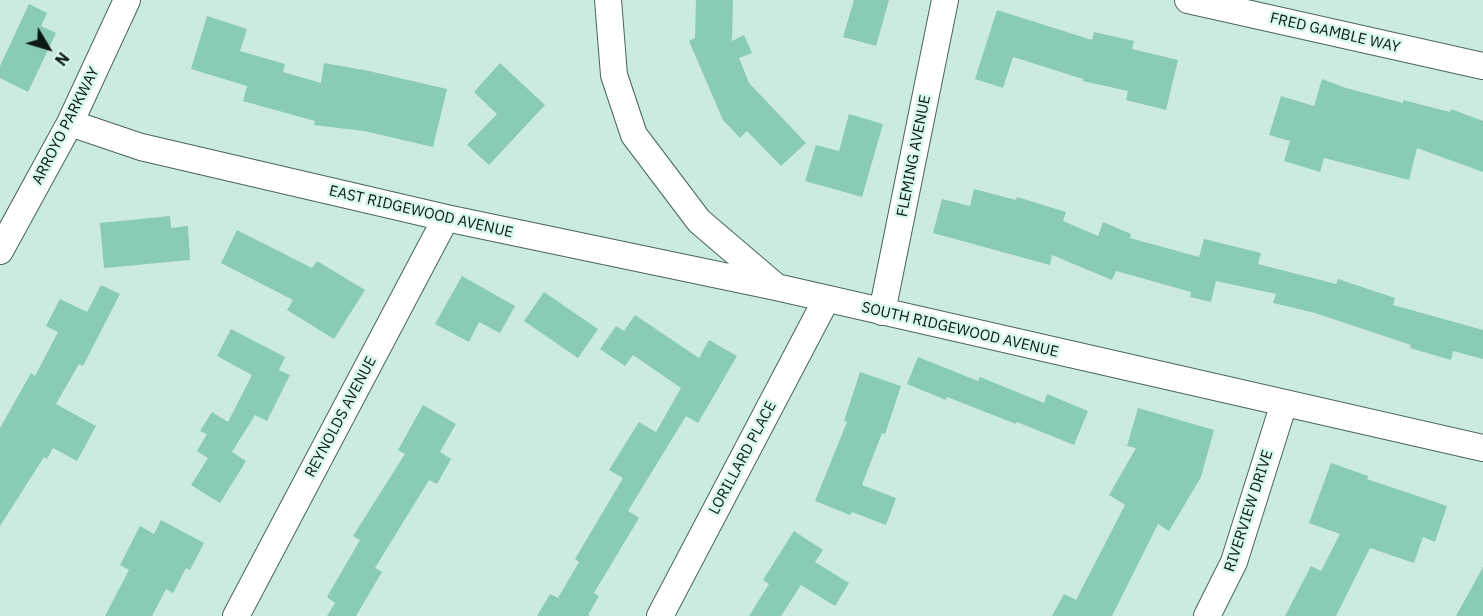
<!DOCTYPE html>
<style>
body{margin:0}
#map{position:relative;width:1483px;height:616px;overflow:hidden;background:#cbebde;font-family:"IBM Plex Sans",sans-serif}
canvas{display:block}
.north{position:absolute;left:18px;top:18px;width:60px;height:60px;-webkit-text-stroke:4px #d8f8ec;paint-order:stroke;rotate:128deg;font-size:16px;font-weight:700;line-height:24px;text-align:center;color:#0d1915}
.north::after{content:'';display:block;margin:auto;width:21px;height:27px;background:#0d1915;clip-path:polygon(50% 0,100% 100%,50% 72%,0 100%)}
</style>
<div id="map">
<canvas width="1483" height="616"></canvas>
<div class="north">N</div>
</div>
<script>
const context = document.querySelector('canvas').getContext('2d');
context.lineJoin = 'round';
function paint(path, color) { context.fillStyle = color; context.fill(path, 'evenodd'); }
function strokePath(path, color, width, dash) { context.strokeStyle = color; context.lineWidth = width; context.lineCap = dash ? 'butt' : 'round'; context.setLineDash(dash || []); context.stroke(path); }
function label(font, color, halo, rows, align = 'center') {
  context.font = font + ' "IBM Plex Sans",sans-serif'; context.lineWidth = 5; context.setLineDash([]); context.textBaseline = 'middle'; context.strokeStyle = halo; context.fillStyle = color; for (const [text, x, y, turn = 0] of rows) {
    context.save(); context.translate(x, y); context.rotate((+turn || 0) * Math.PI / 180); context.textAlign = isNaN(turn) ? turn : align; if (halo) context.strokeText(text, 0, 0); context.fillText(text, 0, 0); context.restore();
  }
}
const building = new Path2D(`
 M 696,0 L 733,0 L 732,41 L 744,35 L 752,53 L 739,58 L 749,83 L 806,143 L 781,166 L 747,131 L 740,138 L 723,120 L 689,41 L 695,38 Z
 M 854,0 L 889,0 L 876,46 L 843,37 Z
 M 29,4 L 47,13 L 41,26 L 56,33 L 28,92 L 0,78 L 0,66 Z
 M 997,10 L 1092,40 L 1094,32 L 1134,41 L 1132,49 L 1178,60 L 1166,110 L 1126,100 L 1128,91 L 1083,81 L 1083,79 L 1013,57 L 1003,88 L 975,79 Z
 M 207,16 L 247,29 L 240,51 L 285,64 L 283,72 L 321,83 L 324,63 L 369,71 L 447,89 L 433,147 L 364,131 L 314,125 L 315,121 L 243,101 L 247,86 L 191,69 Z
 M 500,63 L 545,105 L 489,165 L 467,145 L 497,114 L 474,92 Z
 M 1322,79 L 1346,88 L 1403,103 L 1403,100 L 1450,112 L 1451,109 L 1483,121 L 1483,172 L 1417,148 L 1409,180 L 1324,158 L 1320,172 L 1284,161 L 1290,141 L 1269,135 L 1281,96 L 1314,106 Z
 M 849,114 L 883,124 L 862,197 L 805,181 L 816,145 L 839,151 Z
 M 974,189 L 1016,200 L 1017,197 L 1066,212 L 1063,221 L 1098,236 L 1103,222 L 1131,234 L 1130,238 L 1199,257 L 1204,239 L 1261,253 L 1258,264 L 1336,284 L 1338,279 L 1395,298 L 1393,305 L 1483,330 L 1483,359 L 1453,351 L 1451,360 L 1410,348 L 1411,345 L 1315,313 L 1273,303 L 1276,294 L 1216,281 L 1211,302 L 1190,297 L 1191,292 L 1116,271 L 1112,280 L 1052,255 L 1050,265 L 933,233 L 942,199 L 970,206 Z
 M 170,216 L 171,228 L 188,226 L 190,260 L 104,268 L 100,223 Z
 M 237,230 L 312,268 L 317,261 L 365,290 L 334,339 L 287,310 L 293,300 L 221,263 Z
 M 462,276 L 515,306 L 500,333 L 479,322 L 469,342 L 435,324 Z
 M 101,285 L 120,294 L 83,366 L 79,364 L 56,404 L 96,426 L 77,461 L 53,448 L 47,459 L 44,457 L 0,526 L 0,428 L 31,373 L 35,376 L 58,332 L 46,326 L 60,299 L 87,312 Z
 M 544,292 L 598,329 L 578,358 L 524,321 Z
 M 635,315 L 699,358 L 709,340 L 737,356 L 698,423 L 686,416 L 628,511 L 639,518 L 594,593 L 599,596 L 588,615 L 590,616 L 537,616 L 550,594 L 558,598 L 579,562 L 575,559 L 623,478 L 609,470 L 639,422 L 656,432 L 681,388 L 633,355 L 625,366 L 600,349 L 616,326 L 624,331 Z
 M 231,329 L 285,357 L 279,370 L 290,375 L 267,421 L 255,415 L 232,452 L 246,461 L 220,503 L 191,485 L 208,458 L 197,451 L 207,434 L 200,431 L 212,412 L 228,422 L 252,375 L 217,356 Z
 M 918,357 L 978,381 L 980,377 L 1044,403 L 1047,394 L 1088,411 L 1074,445 L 1017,422 L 1016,424 L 947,397 L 946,400 L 907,384 Z
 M 860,372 L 901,386 L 885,434 L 882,433 L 862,485 L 896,498 L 886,525 L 852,512 L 850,515 L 815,501 L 847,422 L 844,421 Z
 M 423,405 L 456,424 L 440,452 L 451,459 L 437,484 L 429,480 L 375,568 L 382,572 L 356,616 L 327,616 L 335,603 L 327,597 L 360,540 L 353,536 L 405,454 L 398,450 Z
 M 1138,408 L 1214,430 L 1201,477 L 1169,531 L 1158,524 L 1112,616 L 1052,616 L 1064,594 L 1076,600 L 1125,505 L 1109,495 L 1136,448 L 1127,446 Z
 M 1331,463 L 1368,476 L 1367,479 L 1447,506 L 1435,542 L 1423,537 L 1414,563 L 1370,548 L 1336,616 L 1285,616 L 1311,566 L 1321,571 L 1340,534 L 1309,523 Z
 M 161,520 L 204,543 L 190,570 L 186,568 L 173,593 L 166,589 L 152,616 L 105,616 L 129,570 L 120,565 L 140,526 L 154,534 Z
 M 794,531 L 823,550 L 815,562 L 849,583 L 835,606 L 801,585 L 781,616 L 749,616 L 769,584 L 763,580 Z
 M 1483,567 L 1483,616 L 1456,616 Z`);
const minor = new Path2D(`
 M 608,0 L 614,75 L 634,135 L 699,221 L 774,285
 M 1188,0 L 1483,66
 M 70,123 L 141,147 L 446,218 L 776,287 L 1483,448
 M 0,251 L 70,123 L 127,0
 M 882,312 L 945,0
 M 236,616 L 446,218
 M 660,616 L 826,300
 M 1207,616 L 1234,562 L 1284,403`);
const streetNames = [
 ["FRED GAMBLE WAY",1335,33,13],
 ["ARROYO PARKWAY",66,126,-63],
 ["FLEMING AVENUE",914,156,-79],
 ["EAST RIDGEWOOD AVENUE",421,212,13],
 ["SOUTH RIDGEWOOD AVENUE",960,330,13],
 ["REYNOLDS AVENUE",341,417,-62],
 ["LORILLARD PLACE",743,458,-62],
 ["RIVERVIEW DRIVE",1249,511,-72]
];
paint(building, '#8acbb4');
strokePath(minor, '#49655b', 28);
strokePath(minor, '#fff', 26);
label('15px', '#0d1915', '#d8f8ec', streetNames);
</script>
